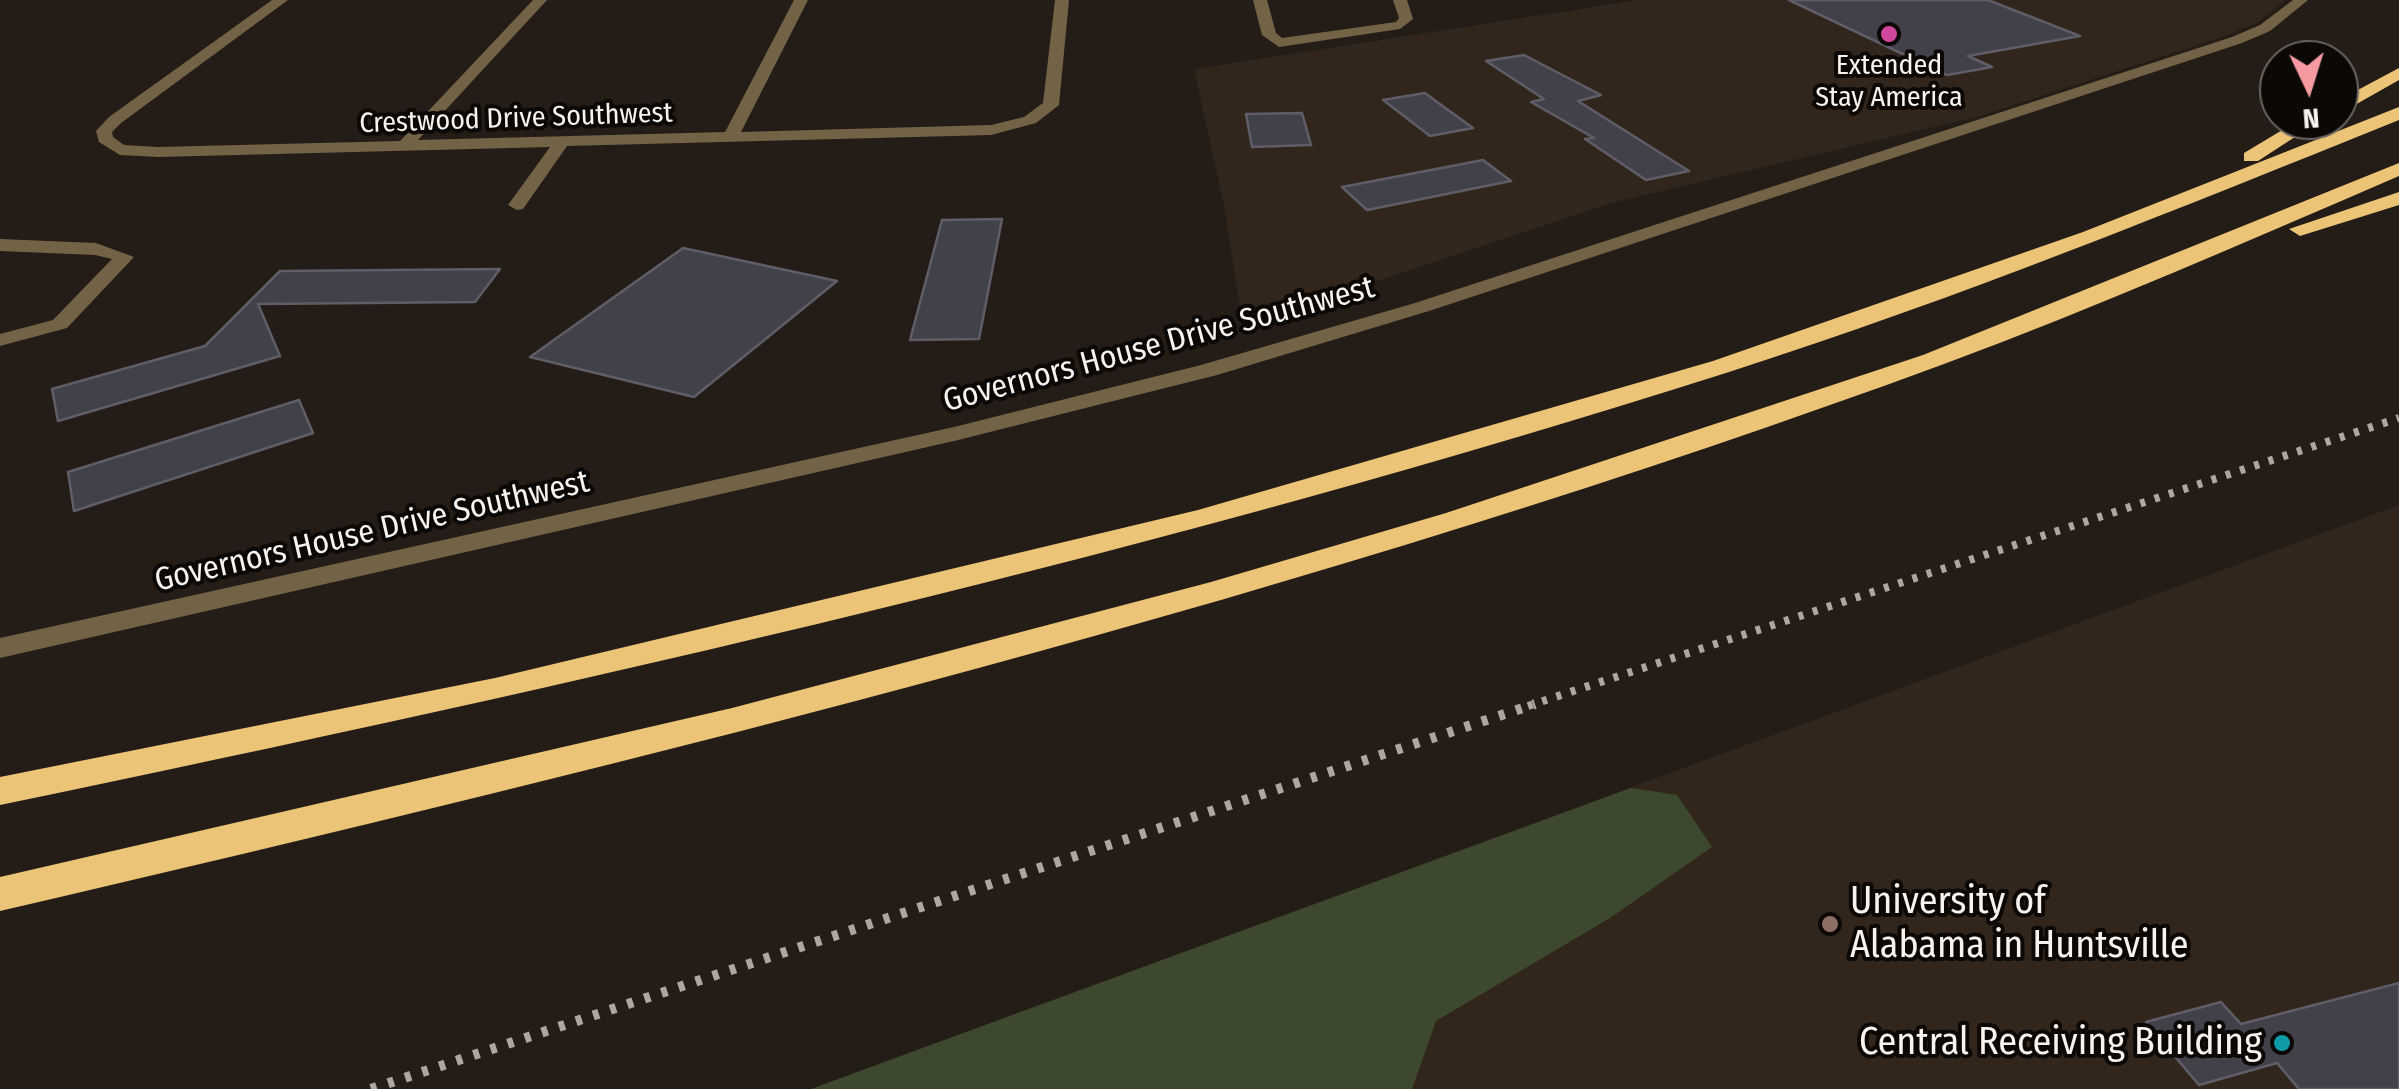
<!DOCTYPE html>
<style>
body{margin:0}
#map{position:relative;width:2399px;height:1089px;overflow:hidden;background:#241d17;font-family:"Fira Sans Condensed",sans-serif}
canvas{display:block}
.north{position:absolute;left:2259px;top:40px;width:100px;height:100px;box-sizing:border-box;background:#0b0806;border:2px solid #6a6663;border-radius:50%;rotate:176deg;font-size:28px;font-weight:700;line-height:40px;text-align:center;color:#f9f3ef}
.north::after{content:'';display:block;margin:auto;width:35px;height:45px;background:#f49aa0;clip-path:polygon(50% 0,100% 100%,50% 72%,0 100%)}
</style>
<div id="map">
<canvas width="2399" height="1089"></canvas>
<div class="north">N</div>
</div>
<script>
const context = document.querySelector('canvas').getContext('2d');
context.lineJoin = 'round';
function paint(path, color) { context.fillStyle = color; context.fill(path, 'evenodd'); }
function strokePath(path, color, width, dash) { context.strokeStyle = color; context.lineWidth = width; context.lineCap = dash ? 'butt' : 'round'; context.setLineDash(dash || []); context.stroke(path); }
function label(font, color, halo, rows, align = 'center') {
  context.font = font + ' "Fira Sans Condensed",sans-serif'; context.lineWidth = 8; context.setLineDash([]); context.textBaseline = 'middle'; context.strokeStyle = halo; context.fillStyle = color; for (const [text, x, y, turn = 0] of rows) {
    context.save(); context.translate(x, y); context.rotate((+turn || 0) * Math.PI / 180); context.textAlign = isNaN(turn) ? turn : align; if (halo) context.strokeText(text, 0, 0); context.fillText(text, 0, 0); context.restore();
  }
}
const built = new Path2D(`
 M 1638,0 L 2286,0 L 2260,21 L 2225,36 L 1980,116 L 1611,203 L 1243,326 L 1224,206 L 1194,69 Z
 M 2399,505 L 2399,1089 L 887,1089 L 889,1060 Z`);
const forest = new Path2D(`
 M 1631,788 L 1677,795 L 1712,847 L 1610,918 L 1436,1021 L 1412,1089 L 811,1089 Z`);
const building = new Path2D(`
 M 1789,0 L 1988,0 L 2080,36 L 1968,56 L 1992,67 L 1947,75 Z
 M 1524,55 L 1601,95 L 1578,101 L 1689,171 L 1646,180 L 1585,139 L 1594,138 L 1531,102 L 1544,99 L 1486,61 Z
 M 1425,93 L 1433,99 L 1473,128 L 1430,136 L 1383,100 Z
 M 1302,113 L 1311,145 L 1252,147 L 1246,114 Z
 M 1483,160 L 1511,181 L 1367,210 L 1342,187 Z
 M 1002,219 L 979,339 L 910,340 L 942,220 Z
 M 683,248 L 837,281 L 694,397 L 530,357 Z
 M 500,269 L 475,302 L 258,304 L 280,356 L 58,421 L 52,389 L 205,346 L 280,271 Z
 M 299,400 L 313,433 L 74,511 L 68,472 Z
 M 2399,983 L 2399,1089 L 2299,1089 L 2277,1063 L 2199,1085 L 2146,1022 L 2221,1002 L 2241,1024 Z`);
const minor = new Path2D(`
 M 272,0 L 288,0 L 121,123 L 112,132 L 113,137 L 124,145 L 158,147 L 400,141 L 533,0 L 547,0 L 418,140 L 725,132 L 794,0 L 808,0 L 741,132 L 991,125 L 1024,117 L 1043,103 L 1055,0 L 1069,0 L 1059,105 L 1036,123 L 991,135 L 567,146 L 523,209 L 517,210 L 508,205 L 550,147 L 158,157 L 120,155 L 99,142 L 96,131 L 109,117 Z
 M 1253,0 L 1267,0 L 1276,33 L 1282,38 L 1396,22 L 1399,18 L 1393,0 L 1407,0 L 1413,19 L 1400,29 L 1279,47 L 1262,35 Z
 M 2293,0 L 2308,0 L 2270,31 L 2242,43 L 1429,311 L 1217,375 L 954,441 L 0,658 L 0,638 L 954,427 L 1201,365 L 1415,303 L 2232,37 L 2260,25 Z
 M 0,239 L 96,243 L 134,257 L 67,328 L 0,346 L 0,334 L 53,320 L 112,259 L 95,255 L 0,251 Z`);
const highway = new Path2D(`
 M 2399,68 L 2399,80 L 2339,114 L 2339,100 Z
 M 2399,107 L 2399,120 C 2178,209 1957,299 1729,372 C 1163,553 582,684 0,805 L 0,777 L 495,678 L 1198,510 L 1713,361 L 2083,232 Z
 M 2299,120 L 2321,120 L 2258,161 L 2244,161 L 2244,153 Z
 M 2399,163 L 2399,176 C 2248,241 2098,307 1944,364 C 1311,597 656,758 0,911 L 0,877 L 732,708 L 1211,582 L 1446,513 L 1923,355 Z
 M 2399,192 L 2399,205 L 2300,236 L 2289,229 Z`);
const railFar1 = new Path2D(`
 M 1528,706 L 2399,418`);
const rail = new Path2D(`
 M 371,1089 L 1535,704`);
const markers = [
 [1889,34,10,"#d1479c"],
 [1830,924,10,"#8d6e63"],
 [2282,1043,10,"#0f9aa8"]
];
const farPoinames = [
 ["Extended",1889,66],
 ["Stay America",1889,98]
];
const farStreetnames = [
 ["Crestwood Drive Southwest",516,119,-2]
];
const streetNames = [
 ["Governors House Drive Southwest",1159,345,-15],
 ["Governors House Drive Southwest",372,532,-13]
];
const nearPoinames = [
 ["University of",1850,902],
 ["Alabama in Huntsville",1850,946],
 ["Central Receiving Building",2262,1043,"right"]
];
paint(built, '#32261c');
paint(forest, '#3d492e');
paint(building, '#42414a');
strokePath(building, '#5f5d67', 2.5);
paint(minor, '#736346');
paint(highway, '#ecc477');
strokePath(railFar1, '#ada6a1', 8, [5, 10]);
strokePath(rail, '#ada6a1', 10, [6, 12]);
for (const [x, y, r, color] of markers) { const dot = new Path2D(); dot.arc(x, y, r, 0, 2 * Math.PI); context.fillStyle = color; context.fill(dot); strokePath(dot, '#0b0806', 4); }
label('28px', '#f9f3ef', '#0b0806', farPoinames);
label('28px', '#f9f3ef', '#0b0806', farStreetnames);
label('32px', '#f9f3ef', '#0b0806', streetNames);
label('38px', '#f9f3ef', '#0b0806', nearPoinames, 'left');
</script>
